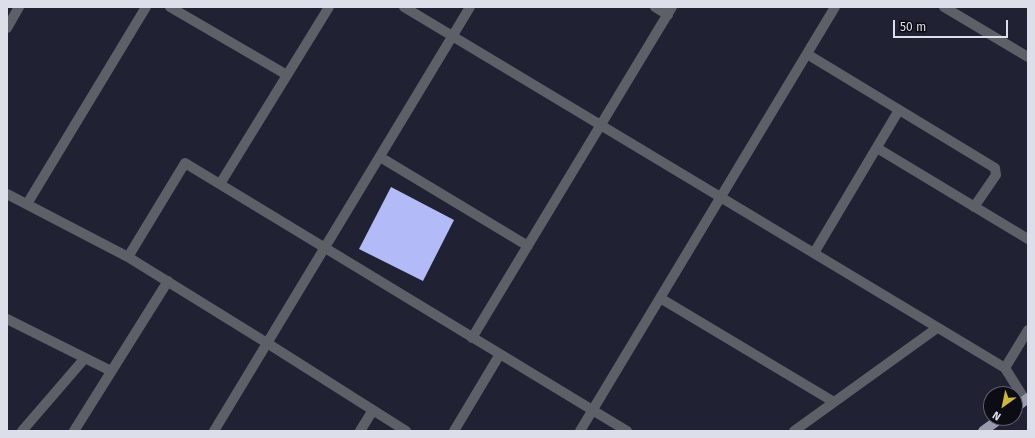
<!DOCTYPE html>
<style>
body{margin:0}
#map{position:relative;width:1035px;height:438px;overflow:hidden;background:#202233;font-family:"Fira Sans",sans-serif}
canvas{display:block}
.frame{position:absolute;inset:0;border:8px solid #dcdeea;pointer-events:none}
.north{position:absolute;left:983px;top:386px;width:40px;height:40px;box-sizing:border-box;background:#0b0c14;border:1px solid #5f606a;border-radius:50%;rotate:213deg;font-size:11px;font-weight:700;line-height:16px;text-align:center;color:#dcdeea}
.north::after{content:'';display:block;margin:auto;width:14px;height:18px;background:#d1b736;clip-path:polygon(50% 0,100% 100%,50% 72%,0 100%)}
.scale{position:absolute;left:893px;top:20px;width:115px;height:18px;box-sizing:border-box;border:2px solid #dcdeea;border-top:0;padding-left:5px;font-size:12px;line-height:14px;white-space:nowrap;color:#dcdeea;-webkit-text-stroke:3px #0b0c14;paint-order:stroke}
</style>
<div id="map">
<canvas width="1035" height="438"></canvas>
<div class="frame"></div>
<div class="north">N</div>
<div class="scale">50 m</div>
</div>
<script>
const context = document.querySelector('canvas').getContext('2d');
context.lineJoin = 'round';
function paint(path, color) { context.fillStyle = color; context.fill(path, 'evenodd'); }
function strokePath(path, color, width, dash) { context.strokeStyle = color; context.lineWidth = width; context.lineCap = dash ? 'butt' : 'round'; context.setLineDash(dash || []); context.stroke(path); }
const building = new Path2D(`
 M 391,187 L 454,220 L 423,281 L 359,249 Z`);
const street = new Path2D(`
 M 170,7 L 287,75
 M 404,7 L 1005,368 L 1025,400
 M 655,7 L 668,15
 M 944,7 L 1028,57
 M 7,28 L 19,7
 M 807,54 L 995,168 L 996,175 L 974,207
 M 877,148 L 1028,239
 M 380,157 L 528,246
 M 220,184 L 329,7
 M 7,194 L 128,257 L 267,343 L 406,431
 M 27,204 L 146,7
 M 814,253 L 899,110
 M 128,257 L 185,163 L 627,431
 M 660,298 L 834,402
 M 7,319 L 111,371
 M 472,338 L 672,7
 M 1005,368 L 1028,330
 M 22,431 L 85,358
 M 74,431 L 168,281
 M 214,431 L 470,7
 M 360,431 L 373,410
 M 454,431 L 500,354
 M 580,431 L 835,7
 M 794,431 L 937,328`);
const primary = new Path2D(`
 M 1015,408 L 1028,398
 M 983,431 L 1001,418`);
paint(building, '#b2bbf8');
strokePath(street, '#5e6068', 10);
strokePath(primary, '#989cae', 10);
</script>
